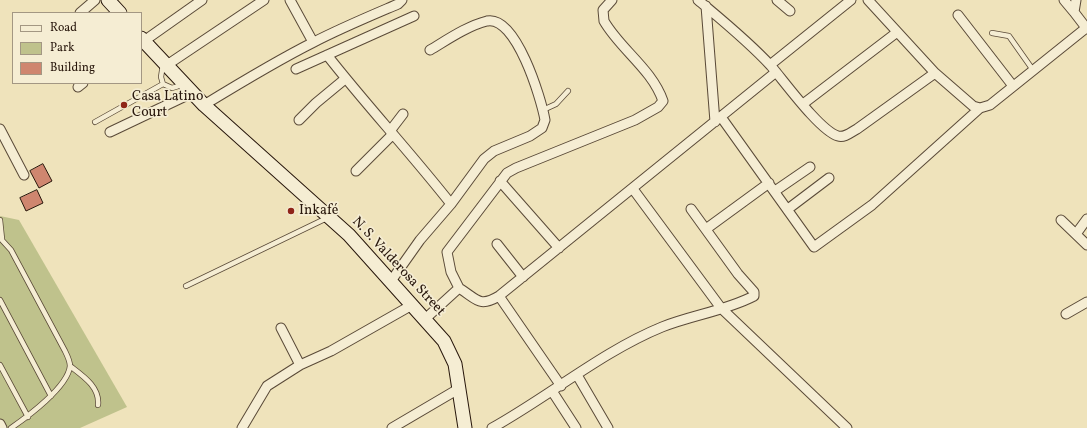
<!DOCTYPE html>
<meta charset="utf-8">
<style>
body{margin:0}
#map{position:relative;width:1087px;height:428px;overflow:hidden;background:#efe3bb;font-family:Vollkorn,serif}
canvas{display:block}
.legend{position:absolute;left:12px;top:12px;width:130px;height:72px;box-sizing:border-box;background:#f5edd3;border:1px solid #a39783;margin:0;padding:5px 7px;list-style:none;font-size:12px;color:#28170c}
.legend li{display:flex;align-items:center;gap:8px;height:20px}
.legend b{width:20px;border:1px solid #a39783}
</style>
<div id="map">
<canvas width="1087" height="428"></canvas>
<ul class="legend">
<li><b style="height:5px;background:#f5edd3"></b>Road</li>
<li><b style="height:11px;background:#bfc28c"></b>Park</li>
<li><b style="height:11px;background:#cf866f"></b>Building</li>
</ul>
</div>
<script>
const context = document.querySelector('canvas').getContext('2d');
context.lineJoin = 'round';
function paint(path, color) { context.fillStyle = color; context.fill(path, 'evenodd'); }
function strokePath(path, color, width, dash) { context.strokeStyle = color; context.lineWidth = width; context.lineCap = dash ? 'butt' : 'round'; context.setLineDash(dash || []); context.stroke(path); }
function label(font, color, halo, rows, align = 'center') {
  context.font = font + ' Vollkorn,serif'; context.lineWidth = 3.5; context.setLineDash([]); context.textBaseline = 'middle'; context.strokeStyle = halo; context.fillStyle = color; for (const [text, x, y, turn = 0] of rows) {
    context.save(); context.translate(x, y); context.rotate((+turn || 0) * Math.PI / 180); context.textAlign = isNaN(turn) ? turn : align; if (halo) context.strokeText(text, 0, 0); context.fillText(text, 0, 0); context.restore();
  }
}
const green = new Path2D(`
 M 0,216 L 19,220 L 127,407 L 80,428 L 0,428 Z`);
const building = new Path2D(`
 M 43,164 L 52,181 L 39,188 L 30,171 Z
 M 37,190 L 43,203 L 26,211 L 20,198 Z`);
const lane = new Path2D(`
 M 992,33 L 1009,36 L 1033,70
 M 163,84 L 172,88 L 182,85
 M 543,110 L 556,104 L 568,91
 M 95,122 L 163,84 L 161,77 L 163,64
 M 0,220 L 2,239
 M 0,238 L 11,250 L 65,351 C 67,355 70,361 70,366 C 68,387 27,417 11,428
 M 186,286 L 327,218
 M 0,300 L 51,396
 M 0,365 L 28,417
 M 70,366 C 83,376 100,387 98,405`);
const street = new Path2D(`
 M 290,0 L 313,42
 M 698,0 C 723,21 749,42 771,66 C 784,81 820,131 838,136 C 845,138 851,132 857,129 L 935,73 L 973,106 L 980,108
 M 777,0 L 790,11
 M 868,0 L 935,73
 M 1064,0 L 1074,12
 M 1076,0 L 1074,12 L 1087,29
 M 706,6 L 715,122
 M 80,13 L 95,0
 M 958,15 L 1013,86
 M 144,41 L 202,0
 M 327,55 C 367,106 411,153 451,204
 M 167,65 L 264,0
 M 770,65 L 851,0
 M 296,69 L 414,16
 M 78,87 L 83,83
 M 803,104 L 896,33
 M 204,105 C 240,83 276,61 314,42 C 341,28 370,16 398,4 L 402,0
 M 721,117 L 814,247 L 872,205 L 980,108 L 990,105 L 1086,28
 M 299,120 L 316,103 L 345,79
 M 0,129 L 24,175
 M 390,131 L 403,114
 M 110,132 L 192,93
 M 356,171 L 393,134
 M 500,181 L 559,248
 M 633,189 L 721,308 L 847,428
 M 775,191 L 810,167
 M 788,209 L 829,178
 M 1061,220 L 1087,245
 M 706,229 L 769,183
 M 1076,234 L 1087,219
 M 497,244 L 523,277
 M 391,281 L 420,240 L 451,204 L 484,159 L 494,151 L 530,136 L 542,128 L 545,120 C 541,98 516,15 487,21 C 467,26 447,40 430,50
 M 459,288 L 451,272 L 447,252 L 507,173 L 516,168 L 635,120 L 658,107 L 663,101 C 652,69 620,49 604,21 L 603,10 L 612,0
 M 499,296 L 561,386
 M 1066,314 L 1087,302
 M 425,319 L 459,288 C 477,299 479,308 499,296 L 776,72
 M 281,328 L 300,365
 M 577,375 L 608,428
 M 552,391 L 576,428
 M 0,424 L 2,428
 M 242,428 L 267,386 L 300,365 L 331,351 L 412,305
 M 392,428 L 460,388
 M 492,428 C 548,397 603,351 662,327 C 692,315 725,311 754,296 L 754,292 L 738,274 L 691,209`);
const secondary = new Path2D(`
 M 108,0 L 120,13
 M 141,38 L 204,105 L 349,235 L 444,341 L 455,364 L 465,428`);
const markers = [
 [124,105,4,"#8f2418"],
 [291,211,4,"#8f2418"]
];
const poiNames = [
 ["Casa Latino",132,97],
 ["Court",132,113],
 ["Inkafé",299,211]
];
const streetNames = [
 ["N. S. Valderosa Street",398,267,47]
];
paint(green, '#bfc28c');
paint(building, '#cf866f');
strokePath(building, '#28170c', 1);
strokePath(lane, '#5a4a38', 6);
strokePath(street, '#5a4a38', 11);
strokePath(secondary, '#28170c', 15);
strokePath(lane, '#f5edd3', 4.5);
strokePath(street, '#f5edd3', 9);
strokePath(secondary, '#f5edd3', 13);
for (const [x, y, r, color] of markers) { const dot = new Path2D(); dot.arc(x, y, r, 0, 2 * Math.PI); context.fillStyle = color; context.fill(dot); strokePath(dot, '#f5edd3', 1.5); }
label('14px', '#28170c', '#f5edd3', poiNames, 'left');
label('14px', '#28170c', '#f5edd3', streetNames);
</script>
